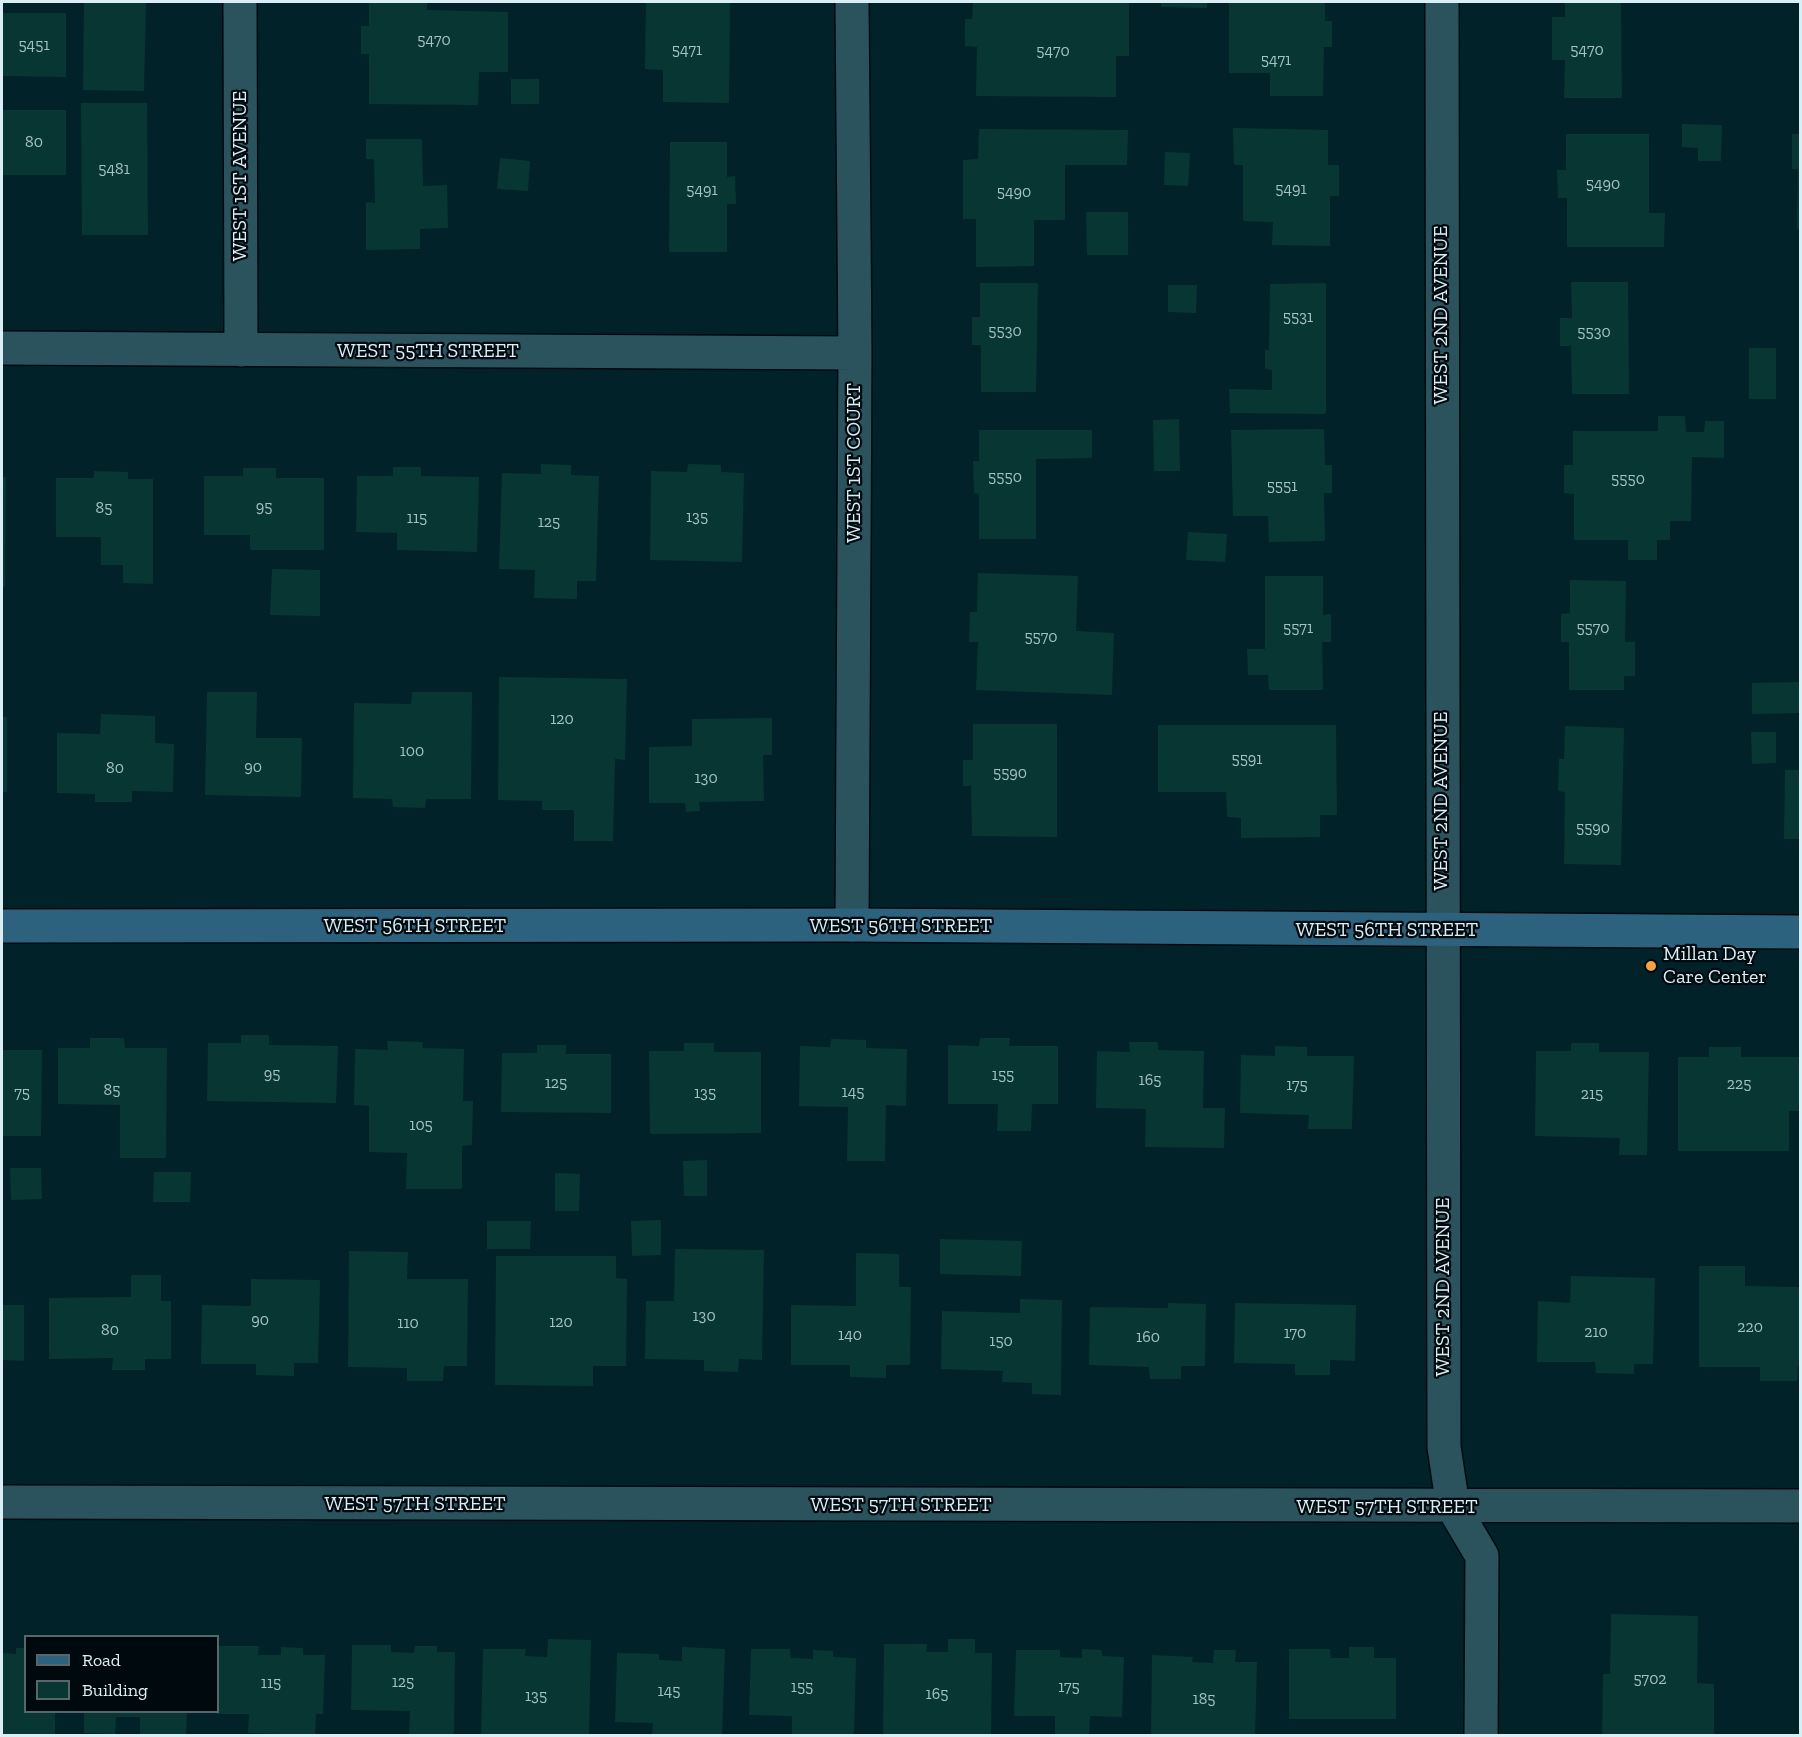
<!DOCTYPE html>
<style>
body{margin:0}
#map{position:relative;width:1802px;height:1737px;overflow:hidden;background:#022229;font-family:"Zilla Slab",serif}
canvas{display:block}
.frame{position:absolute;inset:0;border:3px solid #d9eff5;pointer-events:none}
.legend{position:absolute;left:24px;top:1635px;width:195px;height:78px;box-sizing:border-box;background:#000a0e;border:2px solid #57666a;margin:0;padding:8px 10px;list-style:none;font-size:18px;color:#d9eff5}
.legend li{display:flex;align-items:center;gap:12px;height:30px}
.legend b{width:30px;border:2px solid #57666a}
</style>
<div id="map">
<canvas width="1802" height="1737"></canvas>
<div class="frame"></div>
<ul class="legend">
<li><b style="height:8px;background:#2d627f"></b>Road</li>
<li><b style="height:16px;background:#083733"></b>Building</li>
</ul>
</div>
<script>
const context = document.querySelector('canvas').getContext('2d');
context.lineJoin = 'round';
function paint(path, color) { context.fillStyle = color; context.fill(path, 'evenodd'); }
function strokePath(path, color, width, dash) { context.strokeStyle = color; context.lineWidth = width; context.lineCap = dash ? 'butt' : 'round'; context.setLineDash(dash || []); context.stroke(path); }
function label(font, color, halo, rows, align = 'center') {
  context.font = font + ' "Zilla Slab",serif'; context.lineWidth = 4.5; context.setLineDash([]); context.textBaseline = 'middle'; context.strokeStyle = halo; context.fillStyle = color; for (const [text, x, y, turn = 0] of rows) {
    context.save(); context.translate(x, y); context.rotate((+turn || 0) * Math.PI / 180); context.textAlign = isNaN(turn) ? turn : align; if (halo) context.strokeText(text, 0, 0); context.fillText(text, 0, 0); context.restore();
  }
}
const building = new Path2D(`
 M 84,2 L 146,2 L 144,91 L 83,90 Z
 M 369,2 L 427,2 L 427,10 L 508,12 L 508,72 L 479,72 L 478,105 L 369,104 L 369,54 L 361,54 L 361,26 L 369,26 Z
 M 646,2 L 730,2 L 729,103 L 663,102 L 663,70 L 645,69 Z
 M 973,2 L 1129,2 L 1129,56 L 1116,56 L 1116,97 L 976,96 L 977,47 L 965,46 L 965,19 L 972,19 Z
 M 1161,2 L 1207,2 L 1207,8 L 1161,7 Z
 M 1229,2 L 1325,2 L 1325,21 L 1332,21 L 1332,47 L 1324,47 L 1323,96 L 1270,96 L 1270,73 L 1229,73 Z
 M 1565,2 L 1621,2 L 1622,98 L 1564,98 L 1565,60 L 1552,60 L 1552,17 L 1565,17 Z
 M 2,13 L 66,13 L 66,77 L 2,76 Z
 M 511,79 L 539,79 L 539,104 L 511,104 Z
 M 81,103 L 147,103 L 148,235 L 82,235 Z
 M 2,110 L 66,110 L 66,175 L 2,175 Z
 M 1682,124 L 1722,125 L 1721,161 L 1698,161 L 1698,148 L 1682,147 Z
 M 1233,128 L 1328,130 L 1328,165 L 1339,165 L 1339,196 L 1330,196 L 1330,246 L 1272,245 L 1273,222 L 1243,221 L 1243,165 L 1234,165 Z
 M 979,129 L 1128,130 L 1127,165 L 1065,165 L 1065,220 L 1034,220 L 1034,266 L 976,267 L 976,219 L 963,219 L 963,160 L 978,159 Z
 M 1566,134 L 1649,134 L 1649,213 L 1665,213 L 1664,247 L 1567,247 L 1567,198 L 1558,198 L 1557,170 L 1566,170 Z
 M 1792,134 L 1800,134 L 1800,229 L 1797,229 L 1798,169 L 1792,169 Z
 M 366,139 L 422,139 L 423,186 L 447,185 L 448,228 L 420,229 L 420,249 L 366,250 L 366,202 L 375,203 L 374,159 L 366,159 Z
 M 670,142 L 727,142 L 727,177 L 735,176 L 736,204 L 727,204 L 727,252 L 669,252 Z
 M 1165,152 L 1190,153 L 1188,186 L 1164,185 Z
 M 500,158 L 530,161 L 528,191 L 497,189 Z
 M 1086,212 L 1128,212 L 1128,255 L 1087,255 Z
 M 1571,282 L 1628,282 L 1629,394 L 1572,394 L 1571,346 L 1560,346 L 1560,318 L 1572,318 Z
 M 980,283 L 1038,283 L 1036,392 L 981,392 L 981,345 L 972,345 L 972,317 L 980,317 Z
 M 1326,283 L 1326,414 L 1230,413 L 1229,389 L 1272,390 L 1272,370 L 1265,369 L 1265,350 L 1269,350 L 1270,284 Z
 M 1168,285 L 1197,285 L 1196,313 L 1168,312 Z
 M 1749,348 L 1776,348 L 1776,399 L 1749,399 Z
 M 1658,416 L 1685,416 L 1686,432 L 1704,432 L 1705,421 L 1724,421 L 1724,458 L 1692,457 L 1691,521 L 1670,521 L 1670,540 L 1657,540 L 1657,560 L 1628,560 L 1628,540 L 1574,540 L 1574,494 L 1564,493 L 1564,465 L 1573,465 L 1573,431 L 1658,431 Z
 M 1179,419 L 1180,471 L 1154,471 L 1153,420 Z
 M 1324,429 L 1325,465 L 1332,465 L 1332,493 L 1324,493 L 1325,541 L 1269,542 L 1268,516 L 1233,516 L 1231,430 Z
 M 979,430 L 1092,430 L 1092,458 L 1036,459 L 1036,539 L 979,539 L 979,494 L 974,493 L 973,461 L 979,461 Z
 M 541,464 L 571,465 L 571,475 L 599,476 L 596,581 L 577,581 L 577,599 L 534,598 L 535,570 L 499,569 L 502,473 L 541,474 Z
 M 688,464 L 721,465 L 721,472 L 744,473 L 742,562 L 650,560 L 651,471 L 687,472 Z
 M 393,467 L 421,467 L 421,476 L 479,477 L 477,552 L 397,550 L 397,533 L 356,532 L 357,476 L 393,476 Z
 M 243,468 L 276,468 L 276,478 L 324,478 L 324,550 L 250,550 L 250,535 L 204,535 L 204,476 L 243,476 Z
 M 94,471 L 128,472 L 128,479 L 153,479 L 153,584 L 123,583 L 123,565 L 101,565 L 101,537 L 56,537 L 56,478 L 94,478 Z
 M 2,477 L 6,477 L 5,587 L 2,587 Z
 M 1188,532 L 1227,534 L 1225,562 L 1186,560 Z
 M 272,569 L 320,570 L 320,616 L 270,615 Z
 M 978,573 L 1078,576 L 1076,631 L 1114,633 L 1112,695 L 976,690 L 978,642 L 969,642 L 970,612 L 977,612 Z
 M 1265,576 L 1323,576 L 1323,615 L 1331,614 L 1331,642 L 1322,642 L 1323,690 L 1269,690 L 1268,675 L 1248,675 L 1247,649 L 1265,649 Z
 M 1570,580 L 1626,581 L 1625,642 L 1635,642 L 1635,676 L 1624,676 L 1624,690 L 1569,690 L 1569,642 L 1561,642 L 1561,614 L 1570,613 Z
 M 499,677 L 627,679 L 625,760 L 615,759 L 613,841 L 574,841 L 574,810 L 542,810 L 542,801 L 498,800 Z
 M 1800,682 L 1800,713 L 1752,714 L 1752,683 Z
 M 207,692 L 257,692 L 256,738 L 302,738 L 301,797 L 205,795 Z
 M 412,692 L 472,692 L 471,799 L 426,799 L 425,808 L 393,807 L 392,799 L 353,798 L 354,703 L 411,704 Z
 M 101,714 L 155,716 L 155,743 L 174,744 L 173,792 L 132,791 L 132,802 L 95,802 L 95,794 L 57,793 L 57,733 L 100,734 Z
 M 2,717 L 7,717 L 7,792 L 2,792 Z
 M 772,718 L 772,755 L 763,755 L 764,801 L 699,802 L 700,811 L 686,812 L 685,803 L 649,803 L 649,747 L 692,746 L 692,719 Z
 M 973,724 L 1057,724 L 1057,837 L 972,836 L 971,786 L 963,786 L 963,760 L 973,760 Z
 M 1158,725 L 1336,725 L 1337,815 L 1320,815 L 1320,837 L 1241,838 L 1241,818 L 1227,817 L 1226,792 L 1158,792 Z
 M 1565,726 L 1624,728 L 1621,865 L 1564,864 L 1565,792 L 1558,791 L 1559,759 L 1564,759 Z
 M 1751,732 L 1776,732 L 1776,763 L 1752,764 Z
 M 1785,770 L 1800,770 L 1800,839 L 1784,839 Z
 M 241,1035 L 269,1035 L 269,1045 L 338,1046 L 336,1103 L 207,1101 L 208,1043 L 241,1043 Z
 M 90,1038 L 124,1038 L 125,1048 L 167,1048 L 166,1158 L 120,1158 L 120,1105 L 58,1104 L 58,1048 L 90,1048 Z
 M 980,1038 L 1010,1038 L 1009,1046 L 1058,1046 L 1058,1104 L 1032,1104 L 1031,1131 L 997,1131 L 998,1104 L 948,1104 L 948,1045 L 979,1046 Z
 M 831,1039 L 866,1040 L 866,1048 L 907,1049 L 906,1106 L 886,1105 L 885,1161 L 847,1161 L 848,1107 L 799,1106 L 800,1046 L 830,1047 Z
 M 387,1041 L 423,1042 L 422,1048 L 464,1049 L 463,1101 L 473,1101 L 472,1145 L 462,1146 L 462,1189 L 406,1189 L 407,1153 L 369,1152 L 369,1106 L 354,1105 L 355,1049 L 388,1050 Z
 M 1129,1042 L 1158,1042 L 1158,1050 L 1204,1051 L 1203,1108 L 1225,1108 L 1224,1148 L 1145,1147 L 1146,1109 L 1096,1108 L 1097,1051 L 1130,1052 Z
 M 684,1043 L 714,1043 L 714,1052 L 761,1052 L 761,1133 L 650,1134 L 649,1051 L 684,1051 Z
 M 1571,1043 L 1599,1043 L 1599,1052 L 1649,1052 L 1647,1155 L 1619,1155 L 1620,1138 L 1535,1136 L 1536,1051 L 1571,1051 Z
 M 537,1045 L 566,1045 L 566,1054 L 611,1054 L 611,1113 L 501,1112 L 502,1053 L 537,1053 Z
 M 1275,1046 L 1307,1047 L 1307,1056 L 1354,1056 L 1352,1129 L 1308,1129 L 1309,1115 L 1240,1113 L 1241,1055 L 1275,1056 Z
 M 1709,1047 L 1741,1047 L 1741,1057 L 1800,1057 L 1800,1111 L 1789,1111 L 1789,1151 L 1678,1151 L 1678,1057 L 1709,1057 Z
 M 2,1050 L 42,1050 L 41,1136 L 2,1136 Z
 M 707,1160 L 707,1196 L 684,1196 L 683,1161 Z
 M 10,1168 L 41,1168 L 42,1199 L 11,1200 Z
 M 154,1172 L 191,1172 L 190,1202 L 153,1202 Z
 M 555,1173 L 580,1174 L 579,1211 L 555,1211 Z
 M 661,1220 L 661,1255 L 632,1256 L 631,1221 Z
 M 487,1221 L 531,1221 L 530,1249 L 487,1249 Z
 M 940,1239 L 1022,1241 L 1021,1276 L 940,1274 Z
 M 675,1249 L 764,1250 L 762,1360 L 739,1359 L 738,1372 L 704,1371 L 704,1360 L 645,1359 L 646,1301 L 674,1301 Z
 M 349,1251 L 408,1252 L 407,1279 L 468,1279 L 467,1366 L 444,1366 L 443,1381 L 407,1381 L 407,1368 L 348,1367 Z
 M 856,1253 L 899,1254 L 899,1287 L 911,1287 L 910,1365 L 886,1365 L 886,1378 L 850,1377 L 850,1365 L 791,1365 L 791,1305 L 856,1306 Z
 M 496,1256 L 616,1256 L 616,1278 L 627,1279 L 626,1366 L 593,1366 L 593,1386 L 495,1385 Z
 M 1699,1266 L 1745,1266 L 1745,1286 L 1800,1287 L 1800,1366 L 1798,1366 L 1797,1381 L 1760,1381 L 1760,1367 L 1699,1367 Z
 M 131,1275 L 161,1275 L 161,1301 L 171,1301 L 171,1359 L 145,1359 L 145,1370 L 112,1370 L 113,1358 L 49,1359 L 49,1298 L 131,1297 Z
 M 1571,1276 L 1655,1278 L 1653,1364 L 1634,1364 L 1634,1374 L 1596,1373 L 1595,1362 L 1537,1362 L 1538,1301 L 1570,1303 Z
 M 251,1279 L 320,1280 L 318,1363 L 294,1363 L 294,1376 L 256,1375 L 256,1364 L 201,1364 L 202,1305 L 251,1306 Z
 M 1020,1299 L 1062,1300 L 1061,1395 L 1032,1394 L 1032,1383 L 1002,1382 L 1003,1371 L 941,1369 L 942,1311 L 1020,1313 Z
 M 1168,1303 L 1206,1304 L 1205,1366 L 1181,1366 L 1181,1379 L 1150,1379 L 1149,1367 L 1089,1365 L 1090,1307 L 1168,1308 Z
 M 1235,1303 L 1356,1305 L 1355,1361 L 1330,1360 L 1330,1375 L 1295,1375 L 1295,1364 L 1234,1363 Z
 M 2,1305 L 24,1305 L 24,1361 L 2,1360 Z
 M 1611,1614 L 1698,1616 L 1697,1683 L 1714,1684 L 1714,1736 L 1602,1735 L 1603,1674 L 1610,1674 Z
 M 548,1639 L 591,1640 L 589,1736 L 481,1736 L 483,1649 L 526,1649 L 525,1656 L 547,1657 Z
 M 948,1639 L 975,1639 L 975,1653 L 992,1653 L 991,1736 L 883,1736 L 884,1644 L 927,1644 L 926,1652 L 948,1652 Z
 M 352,1645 L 391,1645 L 391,1652 L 414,1653 L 415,1646 L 437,1646 L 437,1652 L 455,1652 L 454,1736 L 409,1736 L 410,1711 L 351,1710 Z
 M 218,1646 L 259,1646 L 258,1655 L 281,1655 L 281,1647 L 303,1648 L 303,1655 L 325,1655 L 323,1714 L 316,1714 L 315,1735 L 248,1733 L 249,1714 L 215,1714 L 218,1712 Z
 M 682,1647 L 725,1649 L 722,1736 L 652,1736 L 653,1723 L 615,1722 L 617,1653 L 659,1654 L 659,1660 L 682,1661 Z
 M 1349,1647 L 1374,1647 L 1374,1658 L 1396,1658 L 1396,1719 L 1289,1719 L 1289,1649 L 1330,1649 L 1331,1658 L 1349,1658 Z
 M 16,1648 L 26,1648 L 26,1712 L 55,1712 L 55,1736 L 2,1736 L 2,1653 L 16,1654 Z
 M 751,1649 L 790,1649 L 791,1658 L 813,1659 L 813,1650 L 833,1651 L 833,1657 L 856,1658 L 854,1736 L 792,1736 L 792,1716 L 749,1715 Z
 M 1082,1649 L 1102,1650 L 1102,1656 L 1124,1657 L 1122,1717 L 1090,1716 L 1089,1736 L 1055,1736 L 1055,1716 L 1014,1716 L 1016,1650 L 1060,1650 L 1060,1657 L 1082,1658 Z
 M 1214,1650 L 1236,1650 L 1235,1662 L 1257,1662 L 1255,1736 L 1151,1736 L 1152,1655 L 1193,1657 L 1192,1662 L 1213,1663 Z
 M 84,1712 L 187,1712 L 186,1736 L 140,1736 L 140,1717 L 116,1717 L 115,1734 L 84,1733 Z`);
const street = new Path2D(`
 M 240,2 L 241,350
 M 852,2 L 855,353 L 852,925
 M 1442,2 L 1444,1447 L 1453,1507 L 1482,1556 L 1481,1736
 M 2,348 L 855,353
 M 2,1502 L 1800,1506`);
const secondary = new Path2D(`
 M 2,926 L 852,925 L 1800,932`);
const markers = [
 [1651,966,6,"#f5a246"]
];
const numberNames = [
 ["5470",434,40],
 ["5451",34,45],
 ["5471",687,50],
 ["5470",1587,50],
 ["5470",1053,51],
 ["5471",1276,60],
 ["80",34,142],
 ["5481",114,169],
 ["5490",1603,184],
 ["5491",1291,189],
 ["5491",702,190],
 ["5490",1014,192],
 ["5531",1298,317],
 ["5530",1005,331],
 ["5530",1594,332],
 ["5550",1005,477],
 ["5550",1628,479],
 ["5551",1282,486],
 ["95",264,507],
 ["85",104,508],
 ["135",697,517],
 ["115",417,518],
 ["125",549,522],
 ["5571",1298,628],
 ["5570",1593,628],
 ["5570",1041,637],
 ["120",562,719],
 ["100",412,751],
 ["5591",1247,759],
 ["90",253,767],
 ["80",115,768],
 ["5590",1010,773],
 ["130",706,778],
 ["5590",1593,828],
 ["95",272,1074],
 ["155",1003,1075],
 ["165",1150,1080],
 ["125",556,1083],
 ["225",1739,1084],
 ["175",1297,1085],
 ["85",112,1090],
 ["145",853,1092],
 ["75",22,1093],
 ["135",705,1093],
 ["215",1592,1094],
 ["105",421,1125],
 ["130",704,1316],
 ["90",260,1320],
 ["120",561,1322],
 ["110",408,1323],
 ["220",1750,1327],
 ["80",110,1330],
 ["210",1596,1332],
 ["170",1295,1333],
 ["140",850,1335],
 ["160",1148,1337],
 ["150",1001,1341],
 ["5702",1650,1679],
 ["125",403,1682],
 ["115",271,1683],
 ["155",802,1687],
 ["175",1069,1687],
 ["145",669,1691],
 ["165",937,1694],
 ["135",536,1696],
 ["185",1204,1699]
];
const streetNames = [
 ["WEST 1ST AVENUE",240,176,-90],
 ["WEST 2ND AVENUE",1441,315,-90],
 ["WEST 55TH STREET",428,351],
 ["WEST 1ST COURT",854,463,-90],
 ["WEST 2ND AVENUE",1441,801,-90],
 ["WEST 56TH STREET",415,926],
 ["WEST 56TH STREET",901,926],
 ["WEST 56TH STREET",1387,930],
 ["WEST 2ND AVENUE",1443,1287,-90],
 ["WEST 57TH STREET",415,1504],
 ["WEST 57TH STREET",901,1505],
 ["WEST 57TH STREET",1387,1507]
];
const poiNames = [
 ["Millan Day",1663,954],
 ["Care Center",1663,977]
];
paint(building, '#083733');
strokePath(street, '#000a0f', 36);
strokePath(secondary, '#000a0f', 36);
strokePath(street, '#2b535e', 33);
strokePath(secondary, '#2d627f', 33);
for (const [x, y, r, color] of markers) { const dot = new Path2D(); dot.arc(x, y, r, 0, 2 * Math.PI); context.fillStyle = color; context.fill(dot); strokePath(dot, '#000a0e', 2); }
label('16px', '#a5c1c4', null, numberNames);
label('20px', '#d9eff5', '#000a0e', streetNames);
label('20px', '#d9eff5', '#000a0e', poiNames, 'left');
</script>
